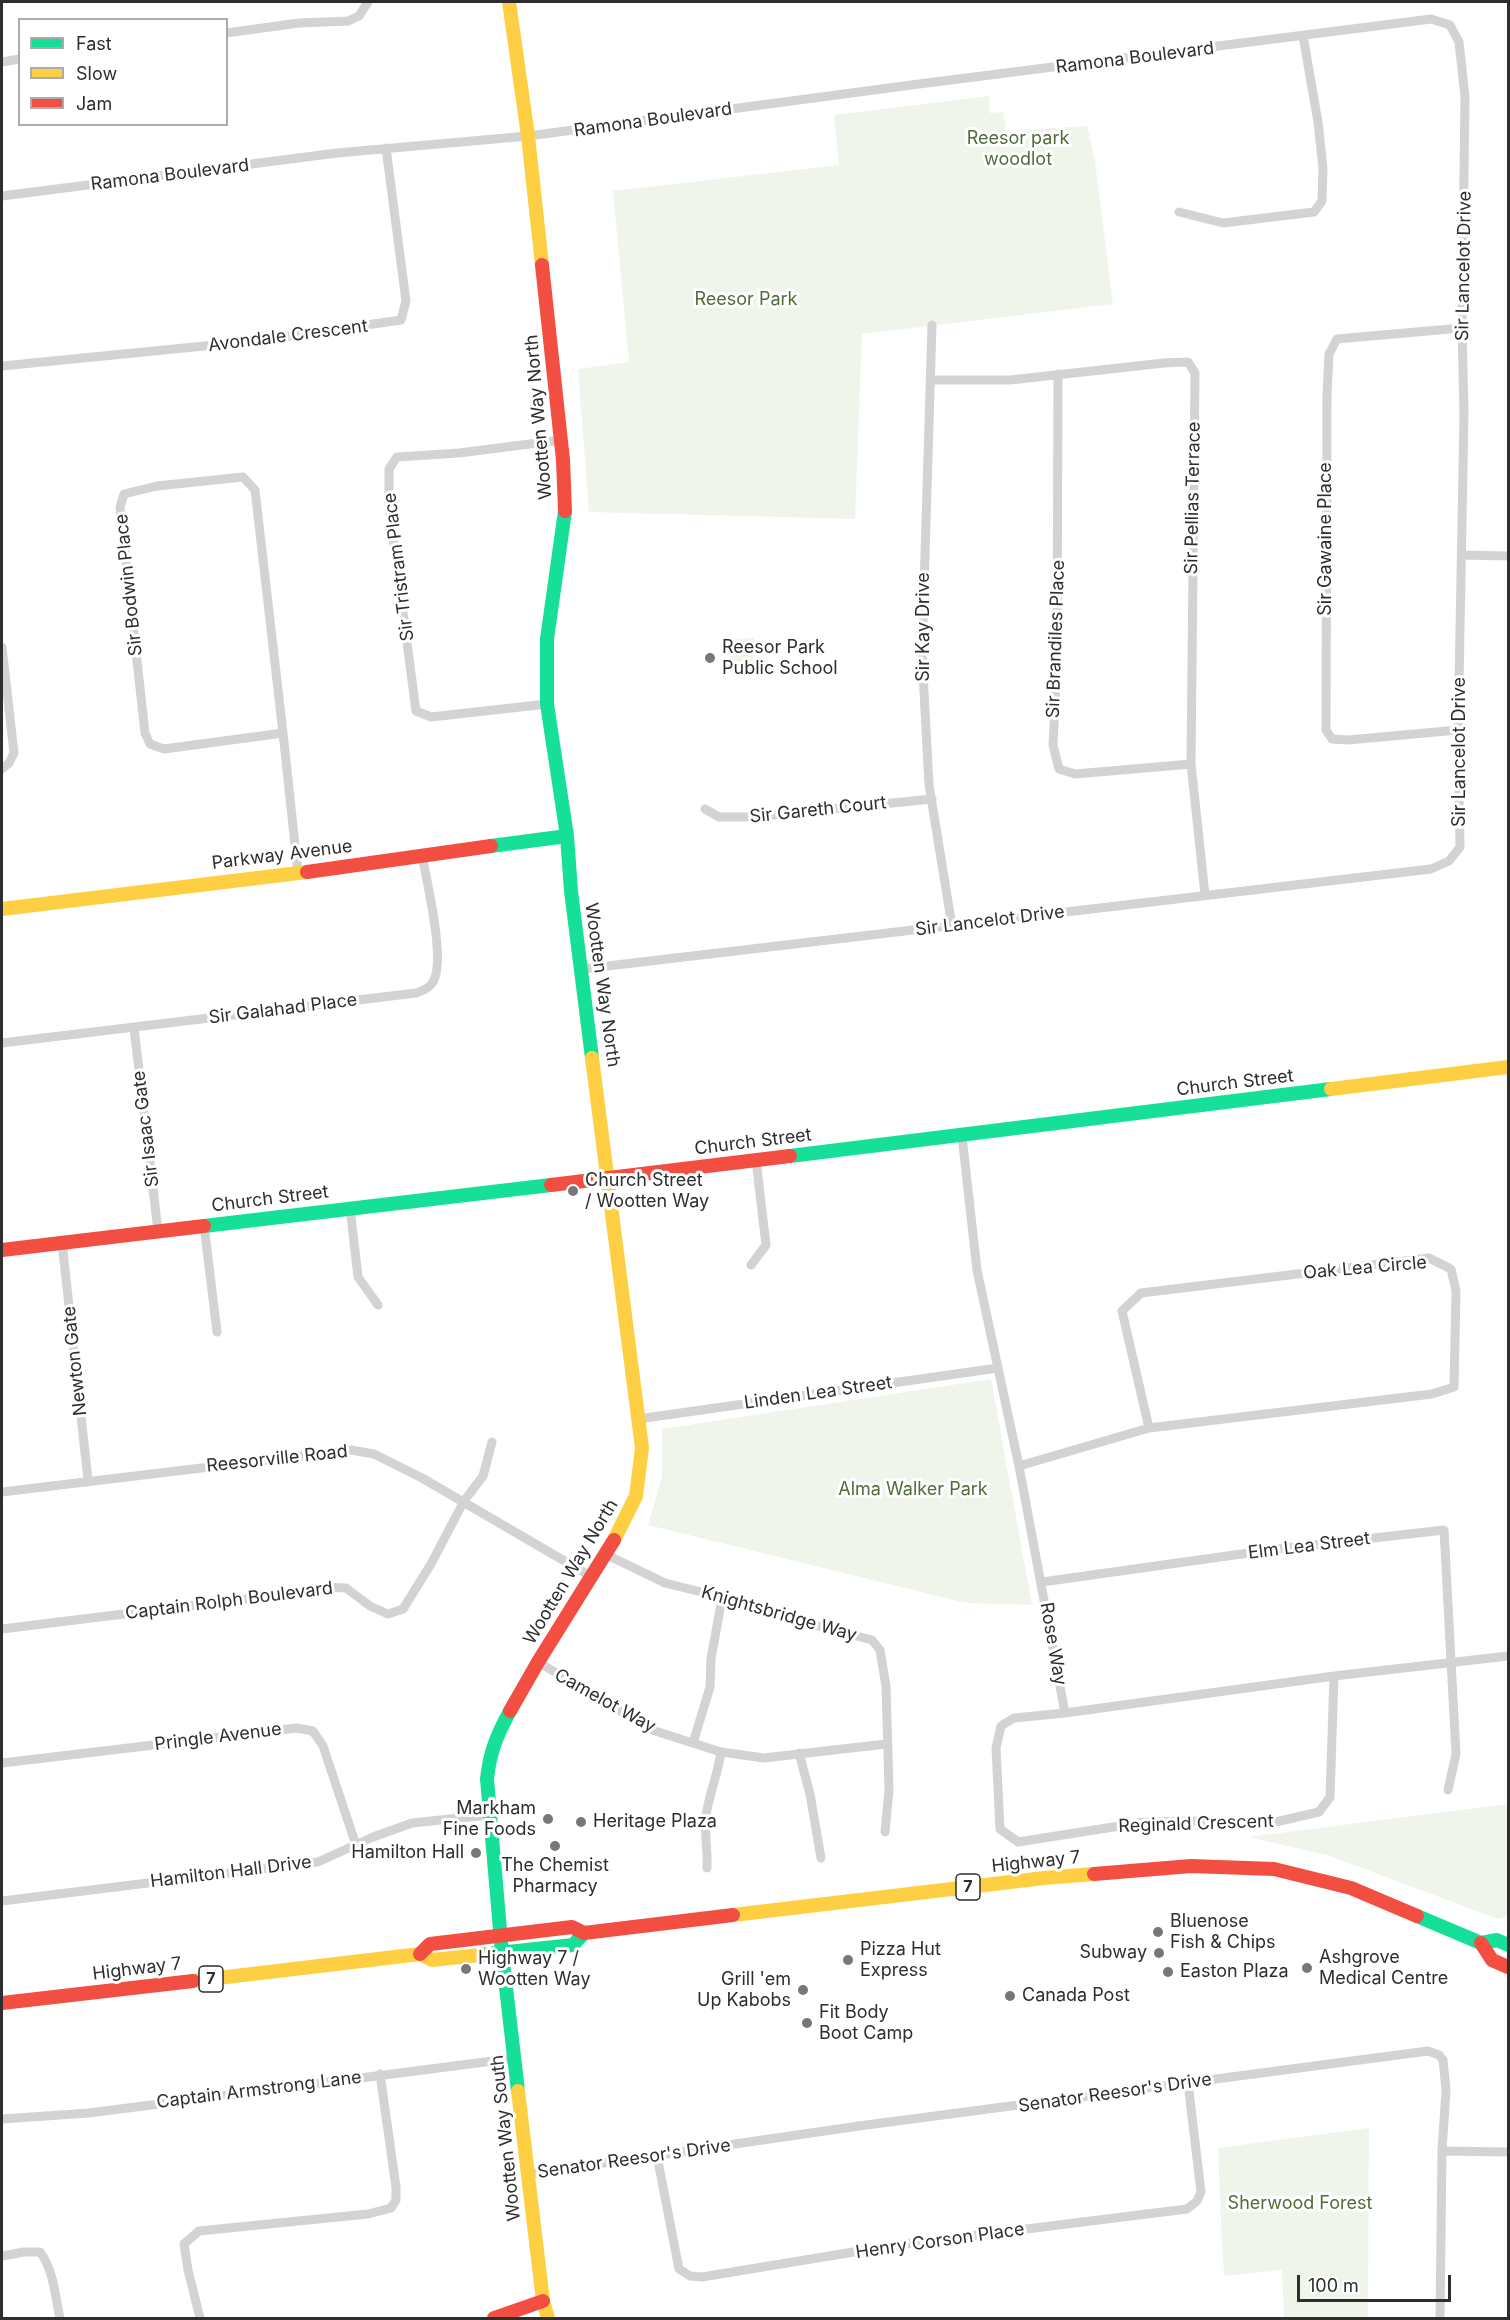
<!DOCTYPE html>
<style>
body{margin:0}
#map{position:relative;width:1510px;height:2320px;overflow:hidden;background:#fff;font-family:Inter,sans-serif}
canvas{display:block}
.frame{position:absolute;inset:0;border:3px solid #2e2e2e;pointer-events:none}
.legend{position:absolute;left:18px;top:18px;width:210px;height:108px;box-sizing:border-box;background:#fff;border:2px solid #ababab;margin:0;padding:8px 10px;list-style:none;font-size:18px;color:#2e2e2e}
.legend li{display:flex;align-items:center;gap:12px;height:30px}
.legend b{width:30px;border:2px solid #ababab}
.scale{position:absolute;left:1297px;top:2275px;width:154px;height:27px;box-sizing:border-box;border:3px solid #2e2e2e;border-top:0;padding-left:8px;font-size:18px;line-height:21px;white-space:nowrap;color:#2e2e2e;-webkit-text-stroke:4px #fff;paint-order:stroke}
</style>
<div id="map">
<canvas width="1510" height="2320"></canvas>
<div class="frame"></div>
<ul class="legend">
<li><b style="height:8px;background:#16e098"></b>Fast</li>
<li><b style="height:8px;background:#ffcf43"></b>Slow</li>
<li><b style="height:8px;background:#f24e42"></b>Jam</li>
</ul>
<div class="scale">100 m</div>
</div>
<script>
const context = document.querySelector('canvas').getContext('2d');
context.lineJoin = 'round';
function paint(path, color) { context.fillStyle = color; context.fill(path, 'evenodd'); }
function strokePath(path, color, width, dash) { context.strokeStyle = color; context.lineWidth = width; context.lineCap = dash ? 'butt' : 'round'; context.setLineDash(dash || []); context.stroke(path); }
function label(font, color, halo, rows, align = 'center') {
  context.font = font + ' Inter,sans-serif'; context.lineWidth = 6; context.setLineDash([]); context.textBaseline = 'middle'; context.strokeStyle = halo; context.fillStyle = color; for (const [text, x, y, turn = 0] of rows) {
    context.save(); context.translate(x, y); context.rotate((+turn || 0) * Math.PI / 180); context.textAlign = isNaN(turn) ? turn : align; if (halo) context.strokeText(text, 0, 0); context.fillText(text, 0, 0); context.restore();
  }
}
const green = new Path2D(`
 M 989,96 L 990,113 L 1003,112 L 1006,131 L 1087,126 L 1095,161 L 1113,304 L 862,334 L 855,519 L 589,512 L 578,369 L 629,362 L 613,191 L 839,165 L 834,115 Z
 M 754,638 L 755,661 L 729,663 L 728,640 Z
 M 991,1379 L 1032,1605 L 966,1603 L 648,1525 L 662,1477 L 662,1429 Z
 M 1508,1804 L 1508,1916 L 1498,1919 L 1327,1855 L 1248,1837 Z
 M 1369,2128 L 1368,2318 L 1284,2318 L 1282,2270 L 1224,2276 C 1221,2233 1220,2191 1218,2148 Z`);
const street = new Path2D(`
 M 226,33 L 299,23 L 348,21 L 359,16 L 368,2
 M 2,62 L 20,59
 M 2,196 L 337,153 L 528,136 L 919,84 L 1431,19 L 1450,25 L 1459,42 L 1465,97 L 1462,328 L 1464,413 L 1458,739 L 1460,847 L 1449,861 L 1431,869 L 582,969
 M 1179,212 L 1223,223 L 1314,212 L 1322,201 L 1323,168 L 1318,122 L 1303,36
 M 932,325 L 922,654 L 929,785 L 952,926
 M 2,366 L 255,341 L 401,320 L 406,301 L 386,148
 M 1058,374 L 1057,664 L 1053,745 L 1059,769 L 1075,774 L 1191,764
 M 930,380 L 1010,380 L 1164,363 L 1188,362 L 1195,373 L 1191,764 L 1205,895
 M 1462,555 L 1508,556
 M 2,647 L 14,753 L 9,763 L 2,769
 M 547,704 L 431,717 L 416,711 L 389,506 L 389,469 L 397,457 L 459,453 L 561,440
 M 1458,730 L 1348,740 L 1332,739 L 1326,730 L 1327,394 L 1329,354 L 1337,339 L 1462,328
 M 283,733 L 255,490 L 243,477 L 157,486 L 124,494 L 120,507 L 145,733 L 150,744 L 164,749 L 283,733 L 298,873
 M 705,809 L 719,817 L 754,817 L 932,799
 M 134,1028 L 158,1231
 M 2,1043 L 416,993 C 424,990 430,988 434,980 C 445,957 427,883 422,855
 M 962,1136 L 977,1270 L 1019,1466 L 1065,1713
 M 350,1208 L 358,1277 L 378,1305
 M 204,1225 L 217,1332
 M 62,1242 L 88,1480
 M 751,1265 L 766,1245 L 756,1160
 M 638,1419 L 998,1368
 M 1019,1466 L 1149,1428 L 1122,1311 L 1141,1293 L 1429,1258 L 1451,1269 L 1456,1291 L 1454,1387 L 1432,1394 L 1149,1428
 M 2,1492 L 351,1450 L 374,1454 L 422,1478 L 592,1577
 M 605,1554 L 665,1583 L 766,1608 L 814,1625 L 872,1640 L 880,1650 L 886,1686 L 889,1790 L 885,1832
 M 1042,1582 L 1277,1549 L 1444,1530 L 1456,1754 L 1448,1790
 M 2,1629 L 278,1595 L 323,1587 L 346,1588 L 370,1606 L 388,1614 L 403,1609 L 431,1564 L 464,1501 L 483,1476 L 492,1442
 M 538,1662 L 652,1730 L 721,1752 L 764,1758 L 886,1744
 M 1334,1676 L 1330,1797 L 1319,1812 L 1267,1824 L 1201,1821 L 1145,1822 L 1018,1842 L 1000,1829 L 996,1748 L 1001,1726 L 1014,1718 L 1065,1713 L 1334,1676 L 1508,1656
 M 693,1743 L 710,1687 L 711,1659 L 722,1598
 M 799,1753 L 810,1794 L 821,1858
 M 2,1763 L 297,1728 L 313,1731 L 323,1746 L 356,1845
 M 707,1868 C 708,1851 704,1834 706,1816 C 709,1794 718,1774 721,1752
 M 2,1901 L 318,1862 L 373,1837 L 412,1823 L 489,1815
 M 2,2119 L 89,2113 L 516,2058
 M 1442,2151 L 1508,2152
 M 657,2156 L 679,2269 L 690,2276 L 702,2277 L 890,2246 L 1187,2209 L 1197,2201 L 1201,2192 L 1188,2083
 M 528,2174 L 859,2126 L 1428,2051 L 1439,2055 L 1443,2060 L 1446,2090 L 1442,2151 L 1440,2318
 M 2,2256 L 24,2252 L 40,2252 C 54,2270 55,2297 60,2318
 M 200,2318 L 188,2270 L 184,2244 L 199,2231 L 368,2214 L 391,2208 L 396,2200 L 396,2187 L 380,2074`);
const fast = new Path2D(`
 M 565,511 L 547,639 L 547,704 L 567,836 L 571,891 L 592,1058
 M 491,846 L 567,836
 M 790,1156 L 1331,1089
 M 204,1226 L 551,1185
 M 510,1711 C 497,1735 490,1751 487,1779 L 502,1953 L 518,2091
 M 1417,1916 L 1481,1943 L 1497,1940 L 1508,1945
 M 480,1955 L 573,1945 L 584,1933`);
const slow = new Path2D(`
 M 509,2 L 528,136 L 542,265
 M 2,909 L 307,872
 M 592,1058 L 642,1448 L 636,1496 L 614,1540
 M 1331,1089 L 1508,1067
 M 733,1915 L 1044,1878 L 1094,1874
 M 193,1981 L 420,1954 L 432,1960 L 480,1955
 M 518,2091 L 543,2301 L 548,2318`);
const jam = new Path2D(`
 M 542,265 L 563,460 L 565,511
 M 307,872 L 491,846
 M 551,1185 L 790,1156
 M 2,1250 L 204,1226
 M 510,1711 L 538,1662 L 614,1540
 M 1094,1874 L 1191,1866 L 1274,1869 L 1351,1888 L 1417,1916
 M 1481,1943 L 1492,1960 L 1508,1967
 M 420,1954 L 430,1944 L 572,1927 L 584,1933 L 733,1915
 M 2,2003 L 193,1981
 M 494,2318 L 543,2301`);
const markers = [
 [710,658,6,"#777"],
 [573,1191,6,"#777"],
 [548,1819,6,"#777"],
 [581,1822,6,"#777"],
 [555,1846,6,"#777"],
 [476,1853,6,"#777"],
 [1158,1932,6,"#777"],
 [1159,1953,6,"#777"],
 [848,1960,6,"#777"],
 [1307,1968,6,"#777"],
 [466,1969,6,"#777"],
 [1168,1972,6,"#777"],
 [803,1990,6,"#777"],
 [1010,1996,6,"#777"],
 [807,2023,6,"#777"]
];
const shields = [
 [968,1887,24],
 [211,1979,24]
];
const shieldNames = [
 ["7",968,1887],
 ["7",211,1979]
];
const streetNames = [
 ["Ramona Boulevard",1135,58,-7],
 ["Ramona Boulevard",653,120,-8],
 ["Ramona Boulevard",170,175,-7],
 ["Sir Lancelot Drive",1464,266,-89],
 ["Avondale Crescent",288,336,-7],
 ["Wootten Way North",539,417,-95],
 ["Sir Pellias Terrace",1193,498,-89],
 ["Sir Gawaine Place",1326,539,-90],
 ["Sir Tristram Place",399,567,-97],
 ["Sir Bodwin Place",129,585,-96],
 ["Sir Kay Drive",924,627,-90],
 ["Sir Brandiles Place",1056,639,-88],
 ["Sir Lancelot Drive",1460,752,-90],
 ["Sir Gareth Court",818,810,-6],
 ["Parkway Avenue",282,855,-7],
 ["Sir Lancelot Drive",990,921,-7],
 ["Wootten Way North",602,985,82],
 ["Sir Galahad Place",283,1009,-7],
 ["Church Street",1235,1083,-7],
 ["Sir Isaac Gate",146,1129,-97],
 ["Church Street",753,1142,-7],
 ["Church Street",270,1199,-7],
 ["Oak Lea Circle",1365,1268,-5],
 ["Newton Gate",75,1361,-96],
 ["Linden Lea Street",818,1393,-8],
 ["Reesorville Road",277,1459,-6],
 ["Elm Lea Street",1309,1546,-7],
 ["Wootten Way North",571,1572,-59],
 ["Captain Rolph Boulevard",229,1601,-7],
 ["Knightsbridge Way",779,1614,16],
 ["Rose Way",1053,1644,80],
 ["Camelot Way",605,1701,29],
 ["Pringle Avenue",218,1737,-7],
 ["Reginald Crescent",1196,1824,-2],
 ["Highway 7",1036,1862,-6],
 ["Hamilton Hall Drive",231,1872,-7],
 ["Highway 7",137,1969,-7],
 ["Captain Armstrong Lane",259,2090,-7],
 ["Senator Reesor's Drive",1115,2093,-8],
 ["Wootten Way South",506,2138,-96],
 ["Senator Reesor's Drive",634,2159,-8],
 ["Henry Corson Place",940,2241,-8]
];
const parkNames = [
 ["Reesor park",1018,139],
 ["woodlot",1018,160],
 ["Reesor Park",746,300],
 ["Alma Walker Park",913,1490],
 ["Sherwood Forest",1300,2204]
];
const poiNames = [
 ["Reesor Park",722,648],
 ["Public School",722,669],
 ["Church Street",585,1181],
 ["/ Wootten Way",585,1202],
 ["Markham",536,1809,"right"],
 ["Fine Foods",536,1830,"right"],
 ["Heritage Plaza",593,1822],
 ["Hamilton Hall",464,1853,"right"],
 ["The Chemist",555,1866,"center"],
 ["Pharmacy",555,1887,"center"],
 ["Bluenose",1170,1922],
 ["Fish & Chips",1170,1943],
 ["Pizza Hut",860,1950],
 ["Express",860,1971],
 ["Subway",1147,1953,"right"],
 ["Ashgrove",1319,1958],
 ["Medical Centre",1319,1979],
 ["Highway 7 /",478,1959],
 ["Wootten Way",478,1980],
 ["Easton Plaza",1180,1972],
 ["Grill 'em",791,1980,"right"],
 ["Up Kabobs",791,2001,"right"],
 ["Canada Post",1022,1996],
 ["Fit Body",819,2013],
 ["Boot Camp",819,2034]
];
paint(green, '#f0f5eb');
strokePath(street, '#d3d3d3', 9);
strokePath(fast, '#16e098', 14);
strokePath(slow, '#ffcf43', 14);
strokePath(jam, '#f24e42', 14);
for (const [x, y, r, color] of markers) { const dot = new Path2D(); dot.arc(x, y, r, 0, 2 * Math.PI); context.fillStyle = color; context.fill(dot); strokePath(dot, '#fff', 2); }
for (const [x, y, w] of shields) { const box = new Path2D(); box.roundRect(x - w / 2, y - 13, w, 26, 4.5); context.fillStyle = '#fff'; context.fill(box); strokePath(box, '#2e2e2e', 1.5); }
label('bold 16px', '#2e2e2e', null, shieldNames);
label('18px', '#2e2e2e', '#fff', streetNames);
label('18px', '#516b39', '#fff', parkNames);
label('18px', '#2e2e2e', '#fff', poiNames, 'left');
</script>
